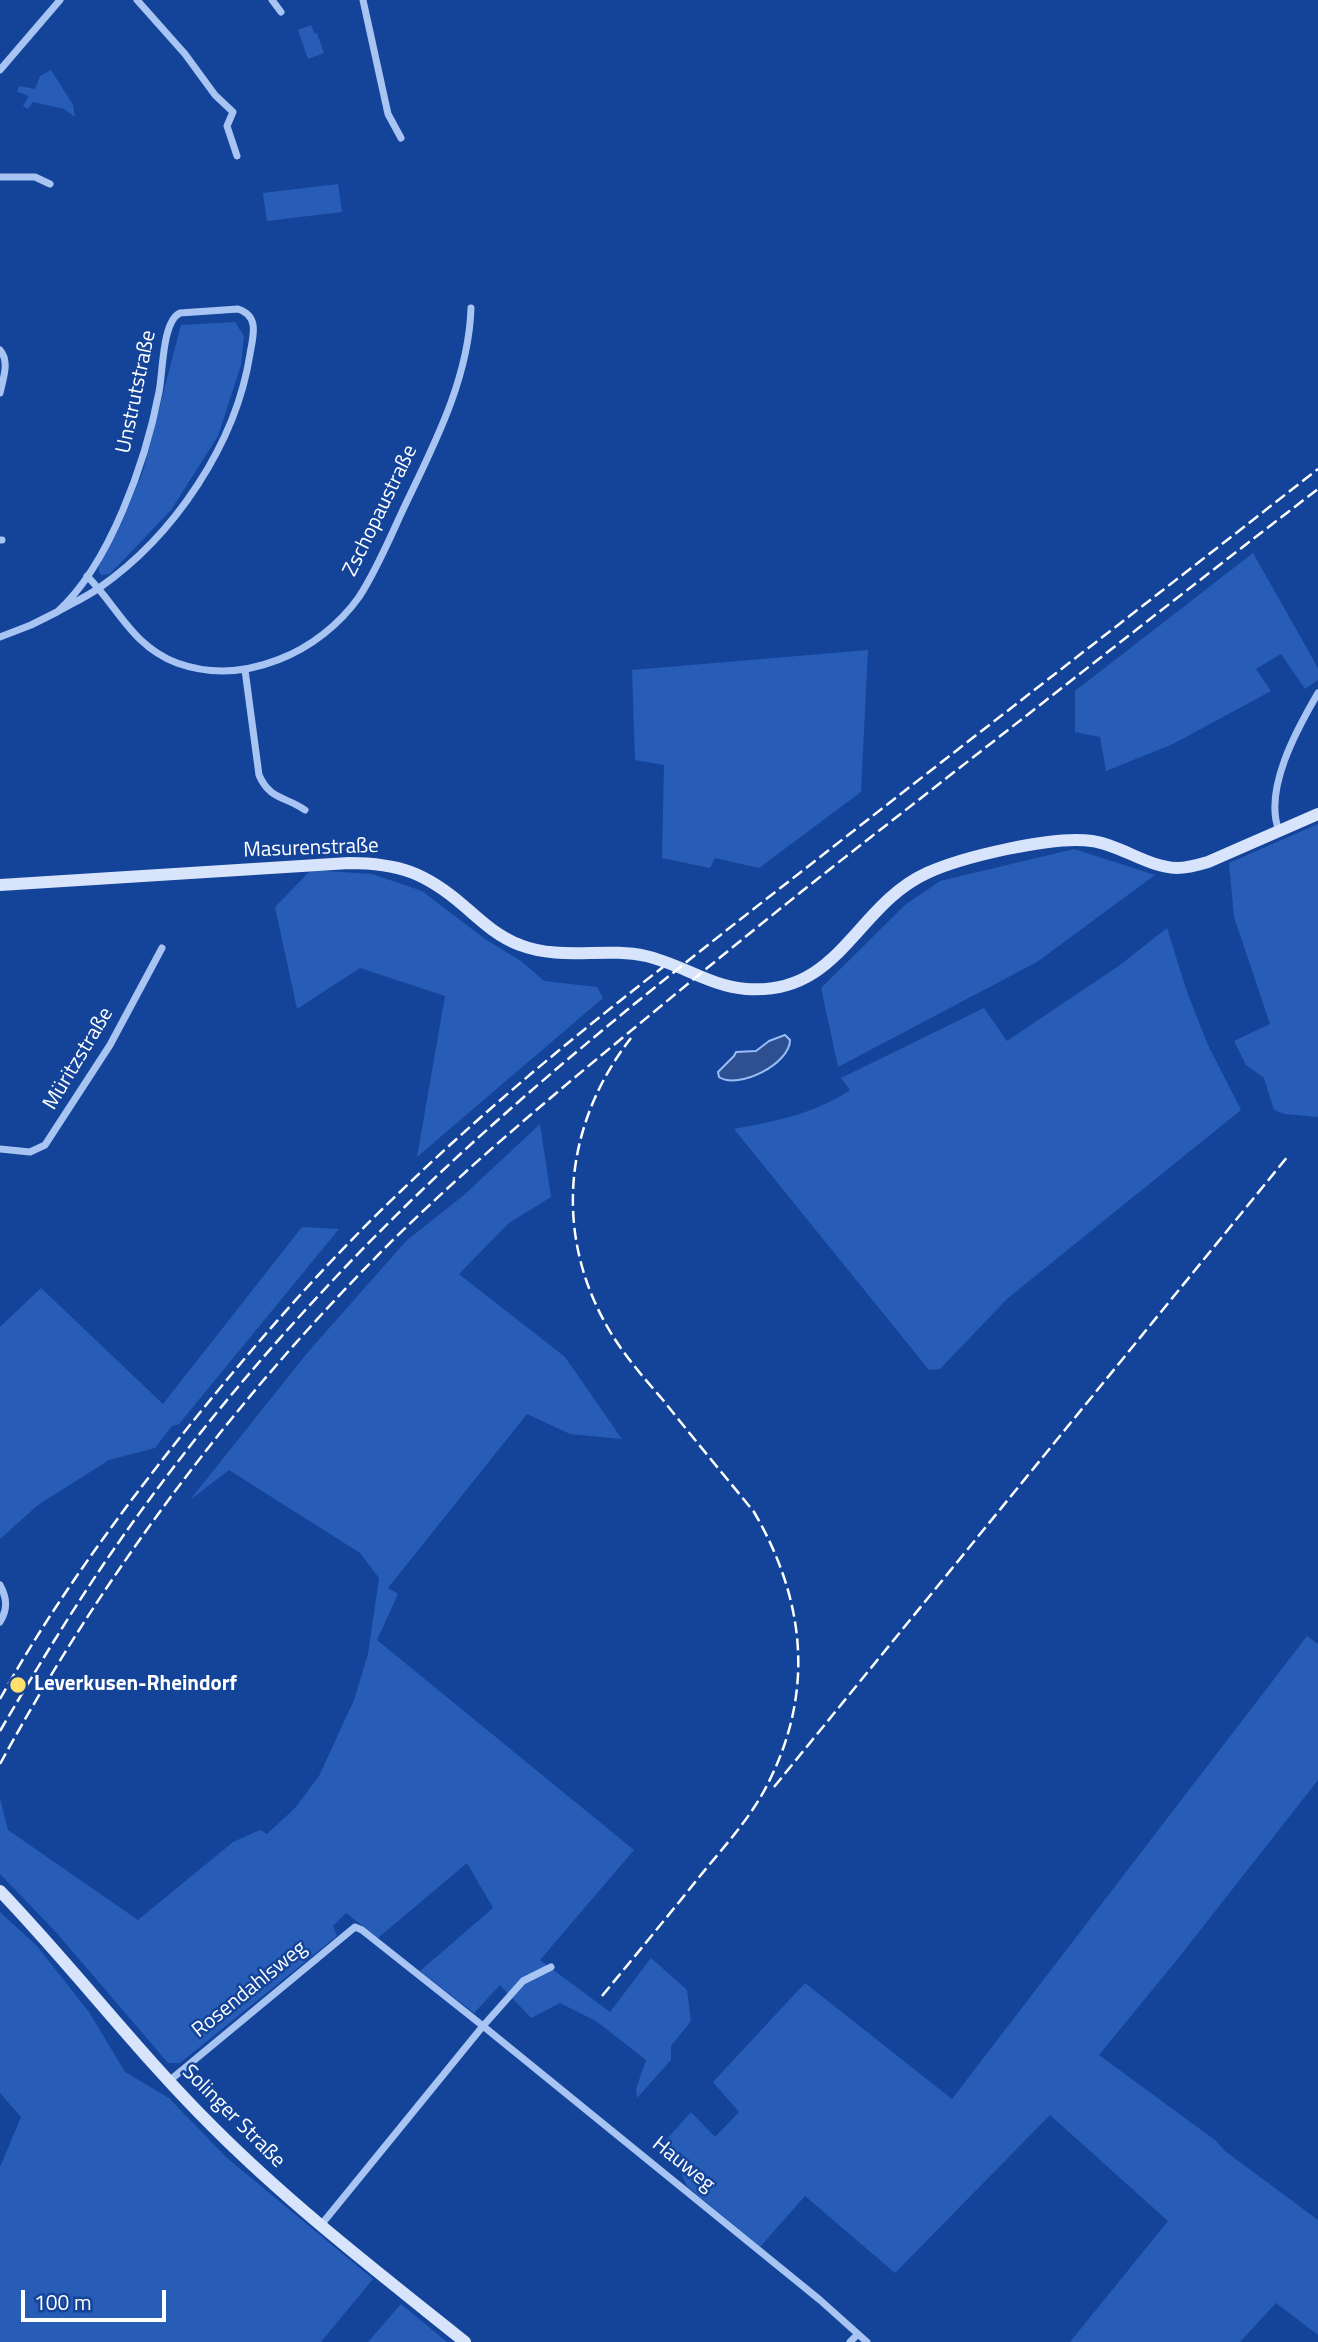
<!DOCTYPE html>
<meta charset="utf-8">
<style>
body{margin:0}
#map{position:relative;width:1318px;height:2342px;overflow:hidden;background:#144499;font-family:"Titillium Web",sans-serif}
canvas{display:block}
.scale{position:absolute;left:21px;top:2290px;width:145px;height:32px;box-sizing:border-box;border:4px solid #fff;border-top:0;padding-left:9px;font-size:21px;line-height:24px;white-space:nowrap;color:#fff;-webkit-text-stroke:5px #144499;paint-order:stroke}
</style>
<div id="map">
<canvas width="1318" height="2342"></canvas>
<div class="scale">100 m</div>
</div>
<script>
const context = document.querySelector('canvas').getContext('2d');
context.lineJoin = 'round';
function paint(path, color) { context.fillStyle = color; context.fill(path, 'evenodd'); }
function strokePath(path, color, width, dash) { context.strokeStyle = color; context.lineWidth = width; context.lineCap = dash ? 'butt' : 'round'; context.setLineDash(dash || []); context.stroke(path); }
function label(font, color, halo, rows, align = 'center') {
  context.font = font + ' "Titillium Web",sans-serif'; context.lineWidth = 5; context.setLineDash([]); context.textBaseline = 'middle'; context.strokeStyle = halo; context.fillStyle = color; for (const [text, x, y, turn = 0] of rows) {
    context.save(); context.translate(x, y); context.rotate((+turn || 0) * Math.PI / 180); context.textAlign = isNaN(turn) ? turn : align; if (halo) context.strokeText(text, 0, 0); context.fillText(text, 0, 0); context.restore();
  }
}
const green = new Path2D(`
 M 311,25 L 315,34 L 317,33 L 324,53 L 308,59 L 298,30 Z
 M 51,70 L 73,105 L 75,117 L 64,109 L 33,102 L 28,109 L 23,106 L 28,97 L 27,95 L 17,92 L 19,86 L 35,89 L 40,76 Z
 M 338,184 L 342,212 L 267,221 L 263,193 Z
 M 235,322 L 244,336 L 241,365 L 218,436 L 171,510 L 110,574 L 101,575 L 99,572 L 99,566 L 122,522 L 143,471 L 181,325 Z
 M 1253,553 L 1318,668 L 1318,680 L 1305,689 L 1281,654 L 1256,669 L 1271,691 L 1173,744 L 1106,771 L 1100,737 L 1075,732 L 1075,691 Z
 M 868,650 L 861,792 L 759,868 L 715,858 L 710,868 L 662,858 L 664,765 L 635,760 L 632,670 Z
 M 1318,824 L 1318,1117 L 1285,1114 L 1274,1110 L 1264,1078 L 1246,1065 L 1234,1041 L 1270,1024 L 1234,917 L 1229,863 Z
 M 1074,849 L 1155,875 L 1037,962 L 838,1067 L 821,988 L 905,905 L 940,881 Z
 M 311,870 L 372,874 L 422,891 L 485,939 L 521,961 L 544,981 L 597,987 L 603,998 L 417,1157 L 445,996 L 360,968 L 297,1009 L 275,907 Z
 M 1167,928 L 1187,992 L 1208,1045 L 1241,1110 L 1008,1298 L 940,1369 L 929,1370 L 734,1129 C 775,1121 815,1114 850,1090 L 841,1078 L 984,1008 L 1007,1041 L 1120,965 Z
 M 540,1124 L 551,1197 L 509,1223 L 459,1274 L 565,1357 L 622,1439 L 570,1434 L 527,1414 L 388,1588 L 398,1594 L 377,1640 L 634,1850 L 540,1960 L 610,2012 L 651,1958 L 687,1990 L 691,2021 L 671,2046 L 671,2060 L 637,2098 L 636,2089 L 646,2060 L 596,2021 L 560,2003 L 531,2018 L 500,1985 L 474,2013 L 420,1971 L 493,1908 L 467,1863 L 378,1938 L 346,1913 L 333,1926 L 337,1936 L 180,2063 L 168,2063 L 55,1931 L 0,1874 L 0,1798 L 8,1830 L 138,1920 L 233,1842 L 260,1830 L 267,1834 L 295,1808 L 319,1776 L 354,1700 L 368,1654 L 379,1578 L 360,1553 L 229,1470 L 190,1500 L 308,1352 L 406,1241 L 464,1195 Z
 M 302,1227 L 339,1229 L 179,1424 L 172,1426 L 155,1448 L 109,1460 L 38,1505 L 0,1539 L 0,1327 L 41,1288 L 163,1404 Z
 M 1307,1636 L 1318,1644 L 1318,1780 L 1180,1956 L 1099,2055 L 1215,2140 L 1225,2151 L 1318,2220 L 1318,2335 L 1276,2303 L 1240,2342 L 1070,2342 L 1168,2221 L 1050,2115 L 895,2273 L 805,2196 L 760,2247 L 687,2186 L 666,2140 L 691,2112 L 715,2137 L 739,2112 L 713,2082 L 805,1983 L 952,2099 Z
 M 0,1912 L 37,1946 L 89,2012 L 125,2072 L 169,2098 L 226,2157 L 373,2279 L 321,2342 L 0,2342 L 0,2167 L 21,2117 L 0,2093 Z
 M 401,2304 L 447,2342 L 368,2342 Z`);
const water = new Path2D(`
 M 785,1035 L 790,1040 C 790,1064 738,1090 719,1077 L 718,1072 L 734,1056 L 736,1052 L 756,1051 L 769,1041 Z`);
const minor = new Path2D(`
 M 137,0 L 185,54 L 215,95 L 233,112 L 227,126 L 237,156
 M 272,0 L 281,12
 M 363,0 L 388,114 L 401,138
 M 0,70 L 60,0
 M 0,177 L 35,177 L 50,184
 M 238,309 C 260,316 253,336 250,354 C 236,444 174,536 99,588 C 86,597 71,604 57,612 C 110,565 146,460 159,392 C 163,373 162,321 180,313 Z
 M 0,350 C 10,361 3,379 0,393
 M 0,540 L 2,540
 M 87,576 C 118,607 132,646 177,663 C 244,687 320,652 359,597 C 380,565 394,527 411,493 C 439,435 469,373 471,308
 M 0,637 L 31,625 L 57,612
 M 245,670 L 259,775 C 270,800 285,796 305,810
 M 1279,831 C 1263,790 1297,729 1318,693
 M 0,1149 L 30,1152 L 45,1145 L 110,1045 L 162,948
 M 0,1585 C 7,1598 8,1609 0,1622
 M 169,2081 L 355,1927 L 362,1930 L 483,2026 L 820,2300 L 867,2342
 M 321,2225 L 483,2026 L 523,1981 L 551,1967
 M 850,2342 L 858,2334`);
const secondary = new Path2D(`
 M 0,885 L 349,863 C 399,863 426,873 464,906 C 481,921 498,937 520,945 C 561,961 604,947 646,956 C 681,964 710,986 746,989 C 840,996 855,906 927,873 C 962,857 1054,835 1092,841 C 1121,845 1147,867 1177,868 C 1188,868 1198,865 1208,862 L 1318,814
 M 0,1891 C 74,1968 138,2053 214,2128 C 292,2206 379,2273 465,2342`);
const rail = new Path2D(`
 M 0,1699 C 49,1611 108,1529 170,1450 C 242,1359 318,1270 402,1190 C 485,1110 573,1037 663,967
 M 0,1731 C 31,1678 63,1625 97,1574 C 164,1474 240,1380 322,1292 C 470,1131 643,995 815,861 C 982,730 1151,600 1318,469
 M 0,1764 C 105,1571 239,1393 395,1238 C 479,1156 570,1081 661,1006 C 730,949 800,892 871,837 C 1020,721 1168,604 1318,489
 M 774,1787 L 1288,1156
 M 602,1996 C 635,1956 668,1916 700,1876 C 722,1849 747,1822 764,1791 C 815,1697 807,1603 754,1512 C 724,1475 693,1438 663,1400 C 643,1377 623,1354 608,1328 C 553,1233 564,1124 631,1038`);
const markers = [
 [18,1685,9,"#ffe06a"]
];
const streetNames = [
 ["Unstrutstraße",137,392,-78],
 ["Zschopaustraße",381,511,-64],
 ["Masurenstraße",311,849,-2],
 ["Müritzstraße",79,1059,-59],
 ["Rosendahlsweg",250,1990,-39],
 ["Solinger Straße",233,2117,45],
 ["Hauweg",683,2165,39]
];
const poiNames = [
 ["Leverkusen-Rheindorf",34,1685]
];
paint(green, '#275cb7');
paint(water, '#2e5090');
strokePath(water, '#9abdf5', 2);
strokePath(minor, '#a8c4f3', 7);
strokePath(secondary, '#d7e4fc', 12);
strokePath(rail, '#fff', 2.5, [12, 5]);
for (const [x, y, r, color] of markers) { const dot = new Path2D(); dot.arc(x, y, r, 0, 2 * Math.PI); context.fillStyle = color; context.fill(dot); strokePath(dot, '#144499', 2.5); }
label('21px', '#fff', '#144499', streetNames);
label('bold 21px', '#fff', '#144499', poiNames, 'left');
</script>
